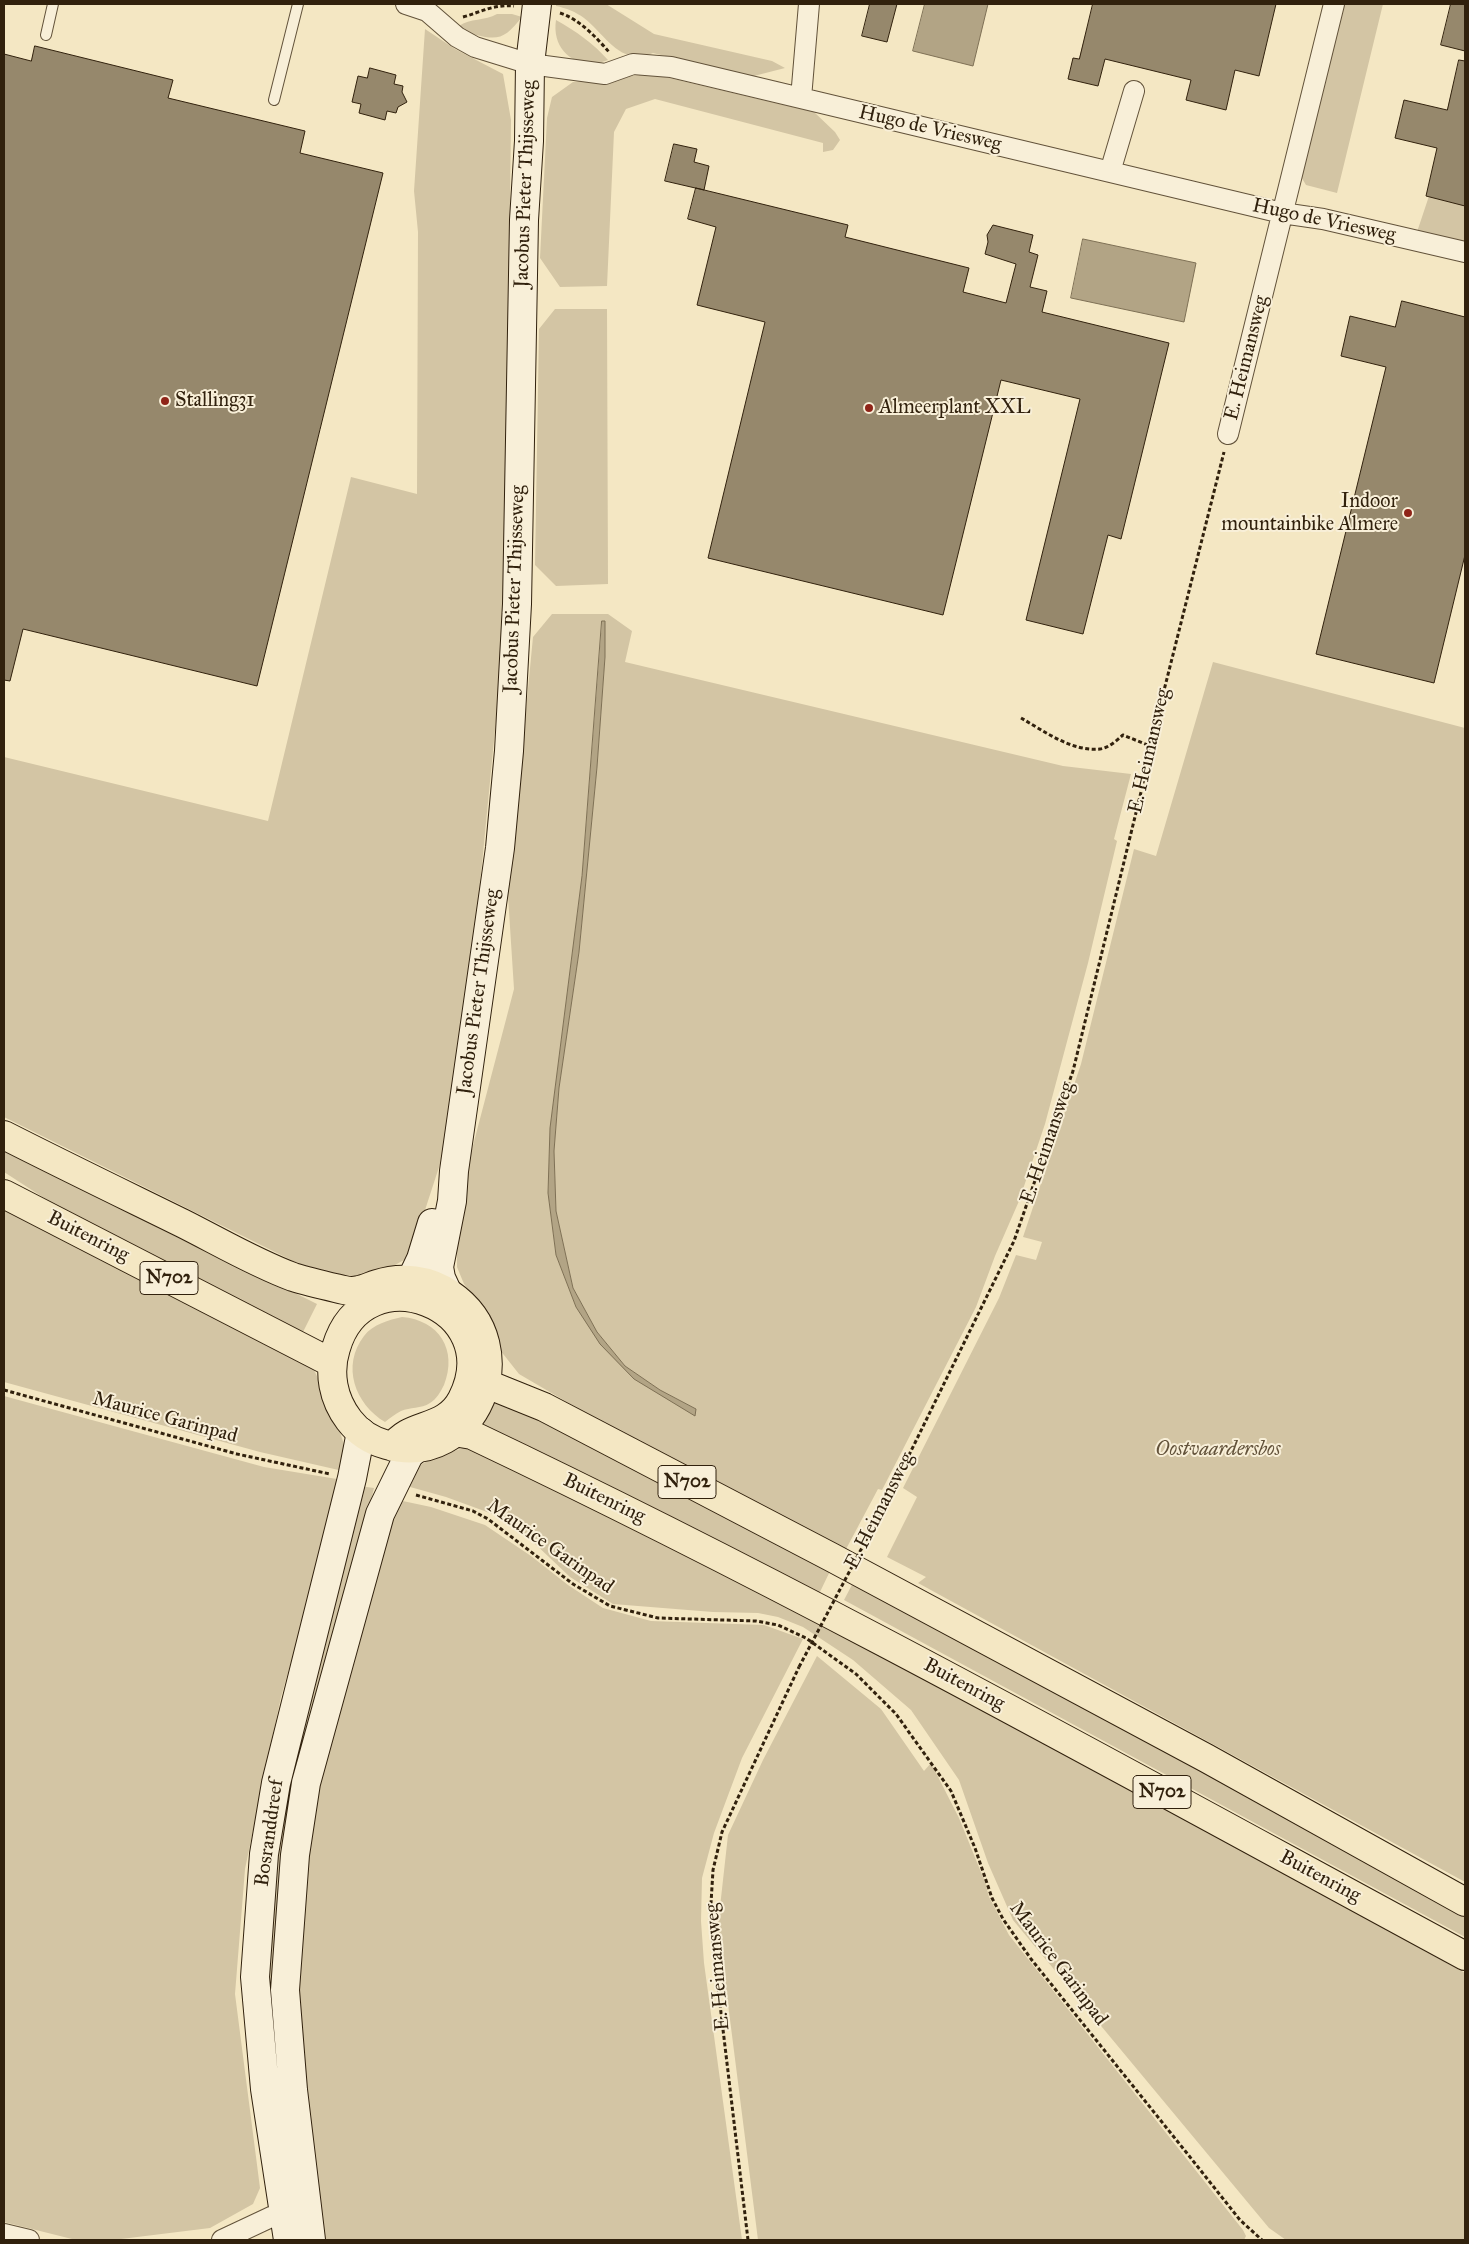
<!DOCTYPE html>
<style>
body{margin:0}
#map{position:relative;width:1469px;height:2244px;overflow:hidden;background:#f4e7c3;font-family:"IM FELL Great Primer",serif}
canvas{display:block}
.frame{position:absolute;inset:0;border:5px solid #31210d;pointer-events:none}
</style>
<div id="map">
<canvas width="1469" height="2244"></canvas>
<div class="frame"></div>
</div>
<script>
const context = document.querySelector('canvas').getContext('2d');
context.lineJoin = 'round';
function paint(path, color) { context.fillStyle = color; context.fill(path, 'evenodd'); }
function strokePath(path, color, width, dash) { context.strokeStyle = color; context.lineWidth = width; context.lineCap = dash ? 'butt' : 'round'; context.setLineDash(dash || []); context.stroke(path); }
function label(font, color, halo, rows, align = 'center') {
  context.font = font + ' "IM FELL Great Primer",serif'; context.lineWidth = 4; context.setLineDash([]); context.textBaseline = 'middle'; context.strokeStyle = halo; context.fillStyle = color; for (const [text, x, y, turn = 0] of rows) {
    context.save(); context.translate(x, y); context.rotate((+turn || 0) * Math.PI / 180); context.textAlign = isNaN(turn) ? turn : align; if (halo) context.strokeText(text, 0, 0); context.fillText(text, 0, 0); context.restore();
  }
}
const green = new Path2D(`
 M 556,4 L 606,4 L 654,34 L 772,61 L 785,68 L 750,77 L 653,53 C 620,67 606,35 584,18 C 576,12 566,8 556,6 Z
 M 1342,4 L 1383,4 L 1337,193 L 1306,185 L 1300,175 Z
 M 497,14 L 512,14 L 522,17 C 506,37 500,41 476,35 C 468,33 463,32 459,26 C 470,18 485,21 497,14 Z
 M 556,20 C 576,31 594,44 608,60 C 579,72 551,52 556,20 Z
 M 425,29 L 455,49 L 503,74 L 511,120 L 505,627 L 468,1008 L 440,1164 L 412,1250 L 404,1260 L 386,1270 L 347,1279 L 303,1266 L 4,1117 L 4,757 L 268,821 L 351,477 L 417,494 L 418,232 L 414,191 Z
 M 640,75 L 665,77 L 814,112 L 835,132 L 840,140 L 833,150 L 823,152 L 823,143 L 655,99 L 626,109 L 614,132 L 607,286 L 560,287 L 540,258 L 547,118 L 552,97 L 573,82 Z
 M 1431,190 L 1465,198 L 1465,247 L 1416,235 Z
 M 555,309 L 607,309 L 608,584 L 556,586 L 535,565 L 539,329 Z
 M 552,614 L 608,614 L 632,631 L 625,662 L 1063,766 L 1131,774 L 1114,839 L 1117,841 L 1088,963 L 1045,1124 L 1019,1201 L 995,1256 L 976,1307 L 882,1490 L 878,1489 L 845,1551 L 601,1422 L 519,1374 L 500,1350 L 488,1314 L 464,1284 L 457,1267 L 457,1236 L 470,1157 L 514,989 L 508,896 L 533,637 ZM 602,621 L 605,621 L 605,657 L 597,767 L 579,952 L 559,1088 L 554,1151 L 556,1211 L 573,1288 L 597,1332 L 625,1366 L 660,1390 L 696,1409 L 634,1379 L 576,1307 L 556,1255 L 548,1193 L 550,1128 L 582,876 Z
 M 1213,662 L 1465,728 L 1465,1882 L 918,1583 L 926,1577 L 887,1557 L 917,1497 L 903,1488 L 999,1298 L 1016,1255 L 1036,1260 L 1042,1242 L 1023,1237 L 1081,1064 L 1134,849 L 1156,856 Z
 M 4,1147 L 317,1304 L 301,1336 L 109,1240 L 4,1172 Z
 M 4,1210 L 177,1296 L 313,1368 C 320,1381 324,1394 329,1408 C 340,1434 348,1441 343,1471 L 260,1452 L 4,1382 Z
 M 402,1317 C 439,1320 458,1350 444,1385 C 441,1391 436,1400 430,1403 C 421,1409 410,1407 401,1411 C 395,1414 390,1418 385,1422 C 355,1404 341,1366 364,1336 C 373,1324 389,1320 402,1317 Z
 M 496,1394 L 832,1567 L 819,1594 L 482,1428 L 480,1419 Z
 M 4,1396 L 264,1467 L 343,1480 L 281,1697 L 245,1869 L 235,1994 L 260,2188 L 253,2204 L 210,2228 L 113,2240 L 76,2240 L 4,2222 Z
 M 463,1448 L 500,1458 L 914,1672 L 1119,1781 L 1465,1973 L 1465,2240 L 1286,2240 L 1269,2228 L 1013,1920 L 988,1863 L 959,1780 L 911,1710 L 853,1660 L 803,1627 L 778,1617 L 758,1613 L 713,1612 L 613,1604 L 570,1577 L 531,1540 L 498,1516 L 446,1497 L 403,1485 L 411,1470 L 433,1458 Z
 M 359,1486 L 374,1488 L 319,1708 L 289,1838 L 298,2192 L 272,2102 L 264,1980 L 270,1865 Z
 M 398,1500 L 431,1507 L 485,1525 L 531,1556 L 568,1585 L 603,1608 L 651,1621 L 764,1625 L 803,1639 L 742,1758 L 714,1833 L 702,1878 L 701,1921 L 704,1963 L 742,2240 L 323,2240 L 294,1998 L 302,1865 L 338,1697 L 351,1675 Z
 M 855,1579 L 1465,1911 L 1465,1937 L 844,1600 Z
 M 817,1656 L 881,1709 L 924,1771 L 931,1763 L 959,1818 L 985,1882 L 989,1897 L 1009,1935 L 1243,2230 L 1246,2236 L 1244,2240 L 758,2240 L 718,1925 L 728,1835 L 763,1760 Z`);
const water = new Path2D(`
 M 925,4 L 988,4 L 973,66 L 913,51 Z
 M 1083,239 L 1196,263 L 1184,322 L 1071,298 Z
 M 602,621 L 605,621 L 605,657 L 597,767 L 579,952 L 559,1088 L 554,1151 L 556,1211 L 573,1288 L 597,1332 L 625,1366 L 660,1390 L 696,1409 L 695,1416 L 634,1379 L 600,1344 L 576,1307 L 556,1255 L 548,1193 L 550,1128 L 582,876 Z`);
const building = new Path2D(`
 M 870,4 L 897,4 L 887,42 L 862,36 Z
 M 1093,4 L 1276,4 L 1259,76 L 1235,70 L 1226,110 L 1186,100 L 1191,80 L 1105,59 L 1098,86 L 1068,79 L 1073,58 L 1079,59 Z
 M 1451,4 L 1465,4 L 1465,51 L 1441,45 Z
 M 35,46 L 173,80 L 168,98 L 305,131 L 300,153 L 383,173 L 257,686 L 23,629 L 10,681 L 4,680 L 4,54 L 31,61 Z
 M 1459,60 L 1465,61 L 1465,206 L 1426,196 L 1437,148 L 1395,138 L 1404,100 L 1447,110 Z
 M 370,68 L 396,75 L 394,84 L 403,86 L 402,92 L 407,102 L 398,107 L 396,113 L 387,111 L 385,120 L 359,113 L 361,104 L 352,102 L 358,76 L 367,78 Z
 M 674,144 L 697,149 L 694,162 L 709,166 L 704,190 L 665,181 Z
 M 696,188 L 848,225 L 845,237 L 969,268 L 963,292 L 1006,303 L 1016,264 L 985,254 L 988,242 L 987,235 L 993,225 L 1033,235 L 1029,252 L 1038,255 L 1030,287 L 1047,291 L 1042,312 L 1169,343 L 1121,539 L 1108,535 L 1083,634 L 1026,620 L 1080,399 L 1001,380 L 943,615 L 708,558 L 765,322 L 697,305 L 716,227 L 688,219 Z
 M 1402,301 L 1465,317 L 1465,555 L 1434,683 L 1316,654 L 1386,367 L 1341,356 L 1350,316 L 1395,327 Z`);
const path = new Path2D(`
 M 560,13 C 579,19 596,37 609,52
 M 463,17 C 481,12 494,4 514,6
 M 1021,718 C 1044,731 1072,752 1100,749 C 1109,748 1117,740 1123,735 L 1150,746
 M 4,1390 L 237,1454 L 330,1474
 M 416,1495 L 473,1511 L 488,1519 L 573,1584 L 610,1606 L 658,1618 L 756,1621 L 778,1625 L 806,1638 L 856,1674 L 896,1714 L 951,1791 L 975,1848 L 992,1898 L 1003,1919 L 1031,1959 L 1186,2152 L 1240,2220 L 1262,2240
 M 883,1508 L 1014,1241 L 1073,1071 L 1142,788 L 1150,746 L 1224,452
 M 748,2240 L 710,1920 L 713,1870 L 722,1832 L 799,1667`);
const lane = new Path2D(`
 M 46,35 L 53,4
 M 274,100 L 298,4`);
const street = new Path2D(`
 M 406,4 L 427,11 L 457,37 L 475,47 L 530,64 L 605,74 L 633,64 L 671,67 L 1282,213 L 1323,219 L 1465,252
 M 801,98 L 809,4
 M 1110,172 L 1134,91
 M 1228,434 L 1334,4
 M 4,2234 L 29,2240
 M 222,2240 L 271,2217 L 285,2214 L 297,2218`);
const secondary = new Path2D(`
 M 411,1280 L 421,1259 L 432,1223
 M 447,1291 L 441,1278 L 439,1267 L 452,1201 L 454,1171 L 500,848 L 509,751 L 517,604 L 524,220 L 529,141 L 530,64 L 537,4
 M 288,2240 L 265,2089 L 255,1977 L 264,1854 L 276,1783 L 352,1478 L 361,1432
 M 311,2240 L 293,2090 L 285,1990 L 295,1855 L 306,1783 L 380,1514 L 409,1455 L 417,1448`);
const highway = new Path2D(`
 M 4,1135 C 63,1165 123,1194 182,1223 C 218,1241 255,1263 293,1277 C 309,1282 327,1286 344,1290 C 357,1293 365,1288 377,1284 C 401,1276 429,1279 450,1294 C 528,1347 474,1470 387,1445 C 372,1441 358,1432 349,1420 C 333,1399 328,1373 336,1348 C 364,1251 509,1306 462,1399 C 445,1432 410,1421 393,1447
 M 4,1194 L 332,1363
 M 474,1370 L 478,1376 L 487,1384 L 544,1407 L 831,1557 L 1206,1758 L 1465,1902
 M 454,1432 L 472,1435 C 809,1595 1136,1778 1465,1956`);
const pathBridge = new Path2D(`
 M 799,1667 L 883,1508`);
const markers = [
 [165,401,5,"#8f2418"],
 [869,408,5,"#8f2418"],
 [1408,513,5,"#8f2418"]
];
const shields = [
 [169,1278,58],
 [687,1482,58],
 [1162,1792,58]
];
const shieldNames = [
 ["N702",169,1278],
 ["N702",687,1482],
 ["N702",1162,1792]
];
const streetNames = [
 ["Hugo de Vriesweg",930,129,13],
 ["Jacobus Pieter Thijsseweg",526,184,-88],
 ["Hugo de Vriesweg",1324,221,12],
 ["E. Heimansweg",1247,358,-76],
 ["Jacobus Pieter Thijsseweg",515,589,-88],
 ["E. Heimansweg",1150,751,-77],
 ["Jacobus Pieter Thijsseweg",479,992,-82],
 ["E. Heimansweg",1048,1143,-71],
 ["Buitenring",88,1237,27],
 ["Maurice Garinpad",165,1418,15],
 ["Buitenring",604,1499,26],
 ["E. Heimansweg",880,1511,-63],
 ["Maurice Garinpad",550,1547,35],
 ["Buitenring",964,1685,28],
 ["Bosranddreef",270,1833,-82],
 ["Buitenring",1320,1877,28],
 ["Maurice Garinpad",1058,1964,53],
 ["E. Heimansweg",718,1967,-95]
];
const poiNames = [
 ["Stalling31",175,401],
 ["Almeerplant XXL",879,408],
 ["Indoor",1398,502,"right"],
 ["mountainbike Almere",1398,525,"right"]
];
const parkNames = [
 ["Oostvaardersbos",1218,1450]
];
paint(green, '#d3c5a4');
paint(water, '#b2a485');
strokePath(water, '#7e7055', 1);
paint(building, '#96886c');
strokePath(building, '#31210d', 1);
strokePath(lane, '#62523a', 12);
strokePath(street, '#62523a', 22);
strokePath(secondary, '#31210d', 30);
strokePath(highway, '#31210d', 30);
strokePath(path, '#31210d', 3, [4, 2.5]);
strokePath(lane, '#f8efd8', 10);
strokePath(street, '#f8efd8', 20);
strokePath(secondary, '#f8efd8', 28);
strokePath(highway, '#f4e7c3', 28);
strokePath(pathBridge, '#31210d', 3, [4, 2.5]);
for (const [x, y, r, color] of markers) { const dot = new Path2D(); dot.arc(x, y, r, 0, 2 * Math.PI); context.fillStyle = color; context.fill(dot); strokePath(dot, '#f8efd8', 2); }
for (const [x, y, w] of shields) { const box = new Path2D(); box.roundRect(x - w / 2, y - 16.5, w, 33, 4); context.fillStyle = '#f8efd8'; context.fill(box); strokePath(box, '#31210d', 1); }
label('bold 19px', '#31210d', null, shieldNames);
label('20px', '#31210d', '#f8efd8', streetNames);
label('20px', '#31210d', '#f8efd8', poiNames, 'left');
label('italic 20px', '#62523a', '#f8efd8', parkNames);
</script>
